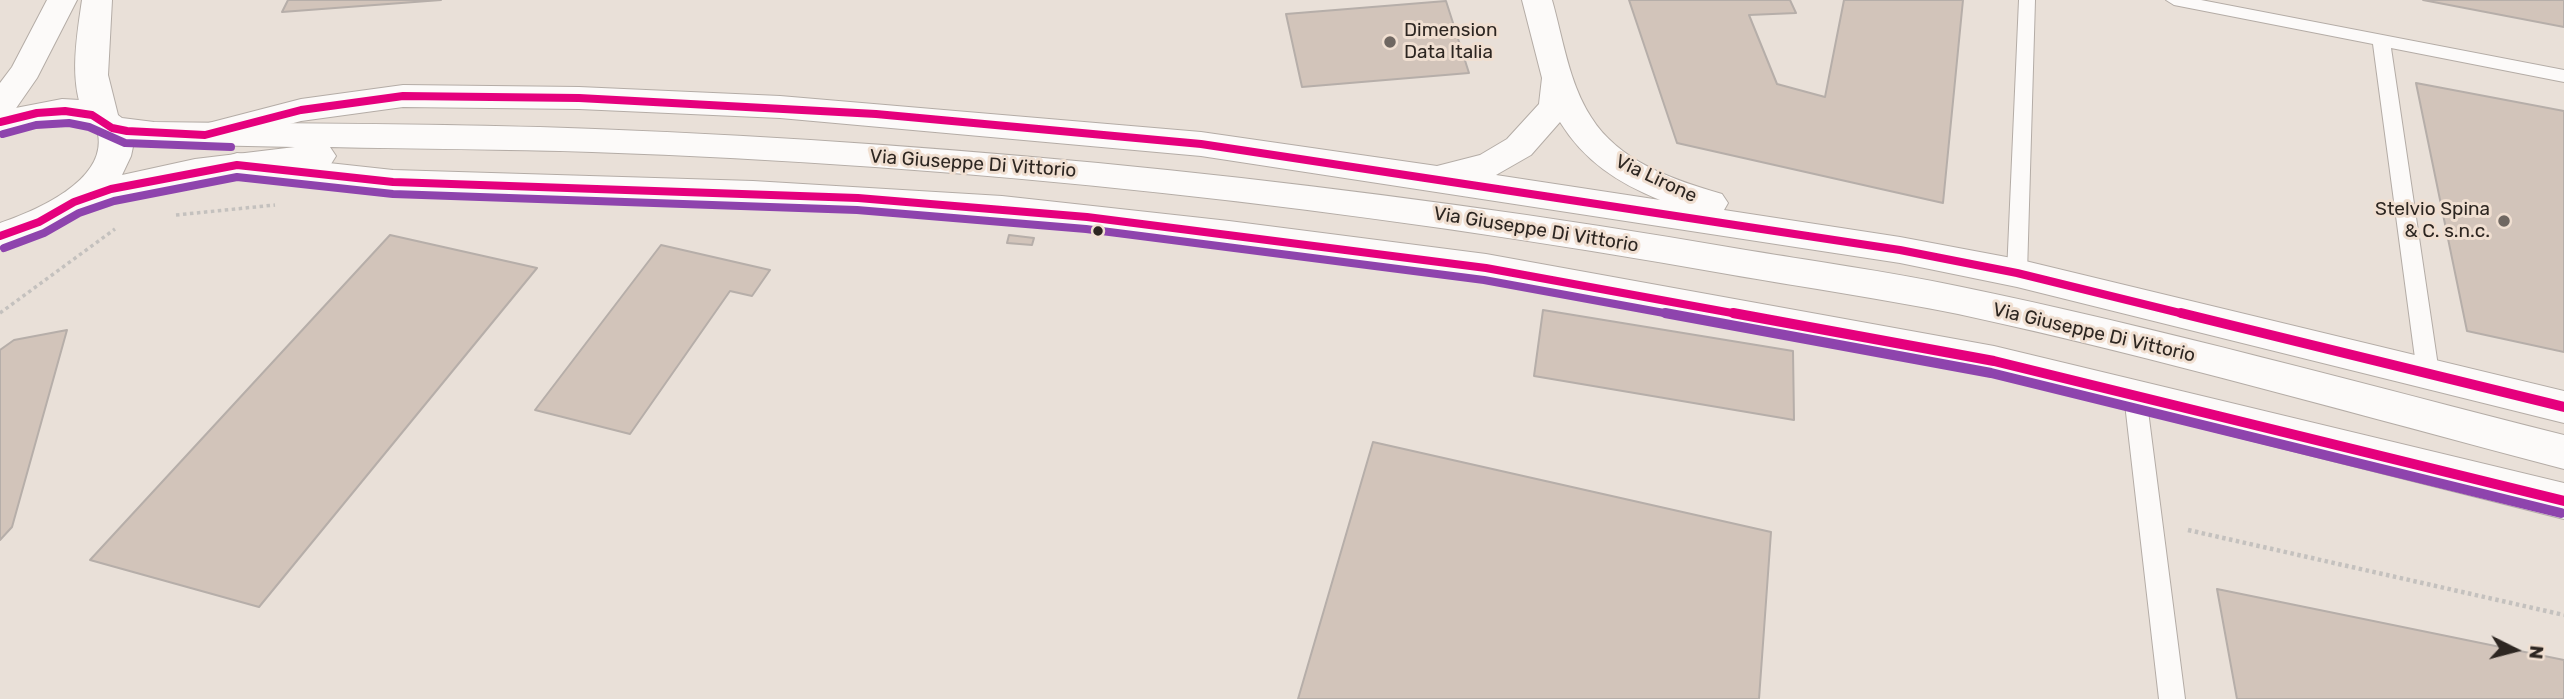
<!DOCTYPE html>
<style>
body{margin:0}
#map{position:relative;width:2564px;height:699px;overflow:hidden;background:#e9e0d8;font-family:Rubik,sans-serif}
canvas{display:block}
.north{position:absolute;left:2480px;top:615px;width:70px;height:70px;-webkit-text-stroke:5px #f0dfd1;paint-order:stroke;rotate:96deg;font-size:19px;font-weight:700;line-height:28px;text-align:center;color:#2d2621}
.north::after{content:'';display:block;margin:auto;width:24px;height:32px;background:#2d2621;clip-path:polygon(50% 0,100% 100%,50% 72%,0 100%)}
</style>
<div id="map">
<canvas width="2564" height="699"></canvas>
<div class="north">N</div>
</div>
<script>
const context = document.querySelector('canvas').getContext('2d');
context.lineJoin = 'round';
function paint(path, color) { context.fillStyle = color; context.fill(path, 'evenodd'); }
function strokePath(path, color, width, dash) { context.strokeStyle = color; context.lineWidth = width; context.lineCap = dash ? 'butt' : 'round'; context.setLineDash(dash || []); context.stroke(path); }
function label(font, color, halo, rows, align = 'center') {
  context.font = font + ' Rubik,sans-serif'; context.lineWidth = 6; context.setLineDash([]); context.textBaseline = 'middle'; context.strokeStyle = halo; context.fillStyle = color; for (const [text, x, y, turn = 0] of rows) {
    context.save(); context.translate(x, y); context.rotate((+turn || 0) * Math.PI / 180); context.textAlign = isNaN(turn) ? turn : align; if (halo) context.strokeText(text, 0, 0); context.fillText(text, 0, 0); context.restore();
  }
}
const building = new Path2D(`
 M 288,0 L 441,0 L 282,12 Z
 M 1629,0 L 1790,0 L 1796,13 L 1749,15 L 1777,84 L 1825,97 L 1844,0 L 1963,0 L 1943,203 L 1677,143 Z
 M 2423,0 L 2564,0 L 2564,27 Z
 M 1446,1 L 1469,73 L 1302,87 L 1286,14 Z
 M 2416,83 L 2564,111 L 2564,352 L 2467,331 Z
 M 390,235 L 537,268 L 259,607 L 90,560 Z
 M 1009,235 L 1034,238 L 1032,245 L 1007,243 Z
 M 661,245 L 770,270 L 752,296 L 730,291 L 630,434 L 535,410 Z
 M 1543,310 L 1793,351 L 1794,420 L 1534,376 Z
 M 67,330 L 12,527 L 0,540 L 0,350 L 14,340 Z
 M 1373,442 L 1771,532 L 1759,699 L 1298,699 Z
 M 2217,589 L 2564,660 L 2564,699 L 2237,699 Z`);
const pathFar1 = new Path2D(`
 M 176,215 L 275,205
 M 0,313 L 115,229`);
const path = new Path2D(`
 M 2188,530 L 2564,615`);
const service = new Path2D(`
 M 2019,0 L 2035,0 L 2027,273 L 2024,278 L 2017,280 L 2010,278 L 2007,273 Z
 M 2166,0 L 2201,0 L 2564,70 L 2564,82 L 2391,48 L 2439,373 L 2436,379 L 2428,381 L 2420,379 L 2417,373 L 2373,44 L 2174,5 Z
 M 2135,386 L 2143,389 L 2146,395 L 2185,699 L 2159,699 L 2124,395 L 2127,389 Z`);
const minor = new Path2D(`
 M 1522,0 L 1552,0 C 1563,39 1569,83 1591,117 C 1619,162 1674,180 1722,194 L 1728,203 L 1724,210 L 1900,237 L 2017,259 L 2564,391 L 2564,423 L 2017,287 L 1900,263 L 1201,156 L 780,118 L 579,109 L 403,107 L 301,121 L 205,147 L 193,143 L 188,135 L 193,127 L 301,99 L 403,85 L 579,87 L 780,96 L 1201,132 L 1437,166 L 1480,155 L 1507,139 L 1539,104 L 1542,78 ZM 1560,122 C 1584,161 1618,183 1660,200 L 1496,175 L 1531,155 Z
 M 237,153 L 393,170 L 753,181 L 1002,196 L 1229,221 L 1486,254 L 1994,346 L 2564,483 L 2564,519 L 1994,376 L 1486,282 L 1229,247 L 1002,222 L 753,205 L 393,194 L 225,173 L 220,165 L 225,157 Z`);
const tertiary = new Path2D(`
 M 47,0 L 77,0 L 37,78 L 12,114 L 0,117 L 0,83 L 12,67 Z
 M 82,0 L 112,0 L 108,75 L 119,119 L 114,127 L 102,130 L 90,127 C 67,90 76,41 82,0 Z`);
const secondary = new Path2D(`
 M 62,99 L 80,100 L 107,107 L 122,118 L 154,122 C 301,124 448,123 595,129 C 979,144 1362,184 1740,249 C 1812,261 1885,271 1957,286 C 2161,328 2362,384 2564,435 L 2564,469 C 2362,416 2161,358 1958,314 C 1883,299 1808,288 1733,275 C 1357,208 974,165 592,152 C 505,149 417,149 330,147 L 336,156 L 331,164 L 195,184 L 134,196 L 88,210 L 58,228 L 0,249 L 0,223 C 35,211 107,181 98,134 C 81,110 24,126 0,133 L 0,111 ZM 134,142 L 154,144 L 295,147 L 195,159 L 122,175 L 131,156 Z`);
const bus1Far1 = new Path2D(`
 M 0,122 L 37,113 L 65,111 L 92,115 L 112,128 L 127,131 L 205,135 L 301,110 L 403,96 L 579,98 L 876,114 L 1201,144 L 1900,250 L 2017,273 L 2188,315
 M 0,236 L 39,222 L 74,202 L 111,189 L 237,165 L 393,182 L 858,198 L 1087,217 L 1486,268 L 1743,315`);
const bus1 = new Path2D(`
 M 1733,313 L 1994,361 L 2564,501
 M 2181,313 L 2564,407`);
const bus2Far1 = new Path2D(`
 M 3,134 L 36,125 L 69,123 L 89,127 L 125,143 L 231,147
 M 4,248 L 44,233 L 79,213 L 114,201 L 237,177 L 393,194 L 857,210 L 1086,229 L 1484,280 L 1675,315`);
const bus2 = new Path2D(`
 M 1665,313 L 1991,373 L 2561,513`);
const markers = [
 [1390,42,7,"#6f6761"],
 [2504,221,7,"#6f6761"],
 [1098,231,6,"#2d2621"]
];
const poiNames = [
 ["Dimension",1404,31],
 ["Data Italia",1404,53],
 ["Stelvio Spina",2490,210,"right"],
 ["& C. s.n.c.",2490,232,"right"]
];
const streetNames = [
 ["Via Giuseppe Di Vittorio",973,164,4],
 ["Via Lirone",1656,179,25],
 ["Via Giuseppe Di Vittorio",1536,230,9],
 ["Via Giuseppe Di Vittorio",2094,333,13]
];
paint(building, '#d2c4ba');
strokePath(building, '#b6aea9', 2);
strokePath(service, '#b4aca6', 2);
strokePath(minor, '#b4aca6', 2);
strokePath(tertiary, '#b4aca6', 2);
strokePath(secondary, '#b4aca6', 2);
strokePath(pathFar1, '#c4c1be', 3.5, [3.5, 3.5]);
strokePath(path, '#c4c1be', 4.5, [3.5, 3.5]);
paint(service, '#fcfaf9');
paint(minor, '#fcfaf9');
paint(tertiary, '#fcfaf9');
paint(secondary, '#fcfaf9');
strokePath(bus1Far1, '#e5007d', 8);
strokePath(bus1, '#e5007d', 10);
strokePath(bus2Far1, '#8e44ad', 8);
strokePath(bus2, '#8e44ad', 10);
for (const [x, y, r, color] of markers) { const dot = new Path2D(); dot.arc(x, y, r, 0, 2 * Math.PI); context.fillStyle = color; context.fill(dot); strokePath(dot, '#f0dfd1', 2.5); }
label('19px', '#2d2621', '#f0dfd1', poiNames, 'left');
label('19px', '#2d2621', '#f0dfd1', streetNames);
</script>
